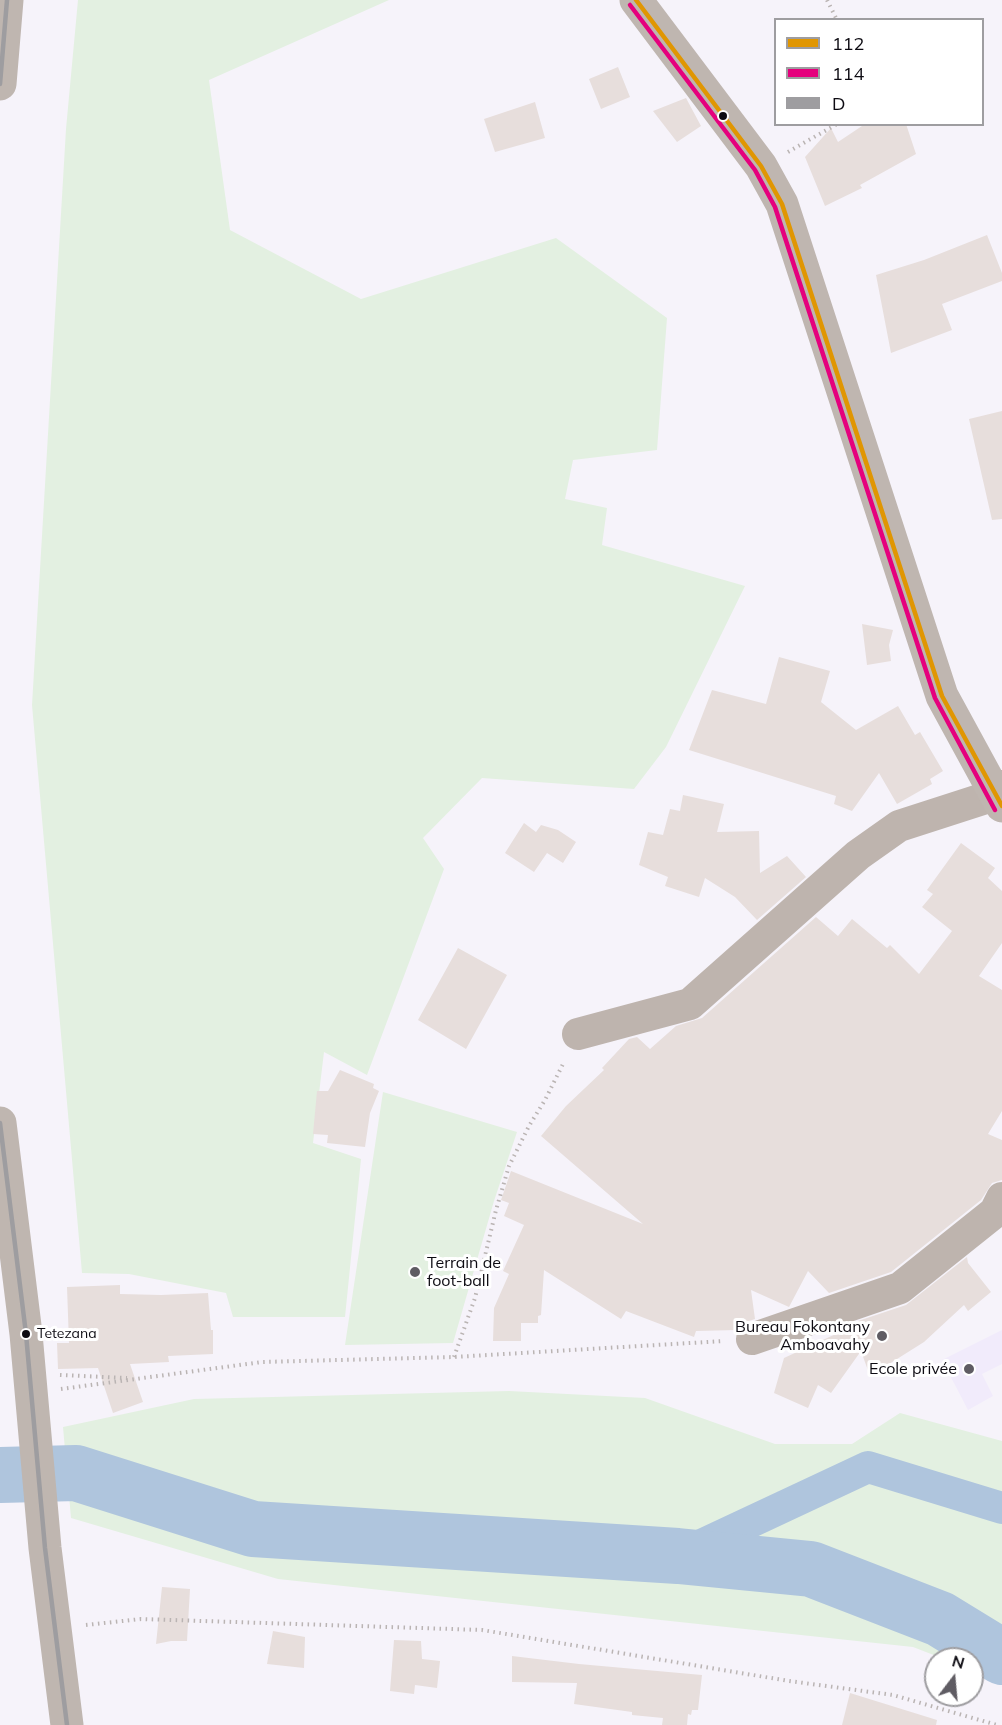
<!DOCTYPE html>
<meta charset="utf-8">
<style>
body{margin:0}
#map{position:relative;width:1002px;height:1725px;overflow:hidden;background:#f6f3fa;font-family:Mulish,sans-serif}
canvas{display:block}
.legend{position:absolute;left:774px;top:18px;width:210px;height:108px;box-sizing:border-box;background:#fff;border:2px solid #9e9da0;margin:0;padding:8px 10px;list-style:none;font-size:18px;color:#0d0b12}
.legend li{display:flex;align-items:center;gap:12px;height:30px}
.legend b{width:30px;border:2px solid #9e9da0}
.north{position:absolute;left:924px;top:1647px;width:60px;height:60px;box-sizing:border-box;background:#fff;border:2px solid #9e9da0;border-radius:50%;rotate:16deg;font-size:16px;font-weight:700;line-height:24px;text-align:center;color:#0d0b12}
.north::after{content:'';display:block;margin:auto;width:21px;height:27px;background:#5f5c63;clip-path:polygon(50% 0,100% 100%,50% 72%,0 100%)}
</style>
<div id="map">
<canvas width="1002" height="1725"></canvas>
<ul class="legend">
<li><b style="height:8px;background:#e09602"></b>112</li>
<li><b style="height:8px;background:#e5007d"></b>114</li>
<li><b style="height:8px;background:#9e9da0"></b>D</li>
</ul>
<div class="north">N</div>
</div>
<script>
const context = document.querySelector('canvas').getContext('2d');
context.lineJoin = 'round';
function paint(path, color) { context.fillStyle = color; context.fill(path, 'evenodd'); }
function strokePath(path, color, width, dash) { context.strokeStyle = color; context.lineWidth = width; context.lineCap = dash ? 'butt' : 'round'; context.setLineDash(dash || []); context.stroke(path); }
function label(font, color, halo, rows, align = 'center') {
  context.font = font + ' Mulish,sans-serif'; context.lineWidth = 6; context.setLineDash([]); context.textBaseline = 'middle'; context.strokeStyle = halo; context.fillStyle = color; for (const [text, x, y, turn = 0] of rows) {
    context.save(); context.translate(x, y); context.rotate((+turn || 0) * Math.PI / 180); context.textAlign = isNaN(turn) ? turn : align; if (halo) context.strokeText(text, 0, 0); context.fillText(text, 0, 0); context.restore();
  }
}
const built = new Path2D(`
 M 1002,1330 L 1002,1364 L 982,1374 L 993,1396 L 968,1410 L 942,1360 Z`);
const green = new Path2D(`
 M 78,0 L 389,0 L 209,80 L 230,230 L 361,299 L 556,238 L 667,318 L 657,450 L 573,460 L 565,499 L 607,508 L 602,545 L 745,586 L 666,747 L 634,789 L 482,778 L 423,838 L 444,869 L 367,1075 L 324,1052 L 313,1143 L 361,1159 L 345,1317 L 233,1317 L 226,1293 L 129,1274 L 82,1273 L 32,705 L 66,129 Z
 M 383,1092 L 517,1132 L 494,1201 L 453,1343 L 345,1345 Z
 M 509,1391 L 645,1398 L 775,1444 L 852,1444 L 900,1413 L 1002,1441 L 1002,1681 L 972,1670 L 972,1659 L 944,1659 L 913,1647 L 278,1579 L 71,1518 L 63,1427 L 194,1399 Z`);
const canal = new Path2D(`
 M 678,1556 L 868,1467 L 1002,1508`);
const river = new Path2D(`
 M 0,1475 L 76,1473 L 253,1529 L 678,1556 L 811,1569 L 940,1619 L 1002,1657`);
const building = new Path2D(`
 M 618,67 L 630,97 L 601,109 L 589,79 Z
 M 686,98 L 701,126 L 677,142 L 653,111 Z
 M 535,102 L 545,138 L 495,152 L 484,119 Z
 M 865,124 L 906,124 L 916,154 L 860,185 L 862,188 L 825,206 L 805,157 L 831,128 L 838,142 Z
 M 987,235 L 1002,273 L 1002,281 L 942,304 L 952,330 L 891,353 L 876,275 L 924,260 Z
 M 1002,411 L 1002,519 L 992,520 L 969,419 Z
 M 862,624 L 893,630 L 889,645 L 891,661 L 867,665 Z
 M 779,657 L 830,671 L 821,702 L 856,730 L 898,706 L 915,735 L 920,732 L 943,771 L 930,779 L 932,784 L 897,804 L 879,773 L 852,811 L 834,804 L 836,796 L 689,750 L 712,690 L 766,704 Z
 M 683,795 L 724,804 L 717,832 L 759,831 L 760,873 L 787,856 L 806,877 L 757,920 L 735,897 L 705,878 L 699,897 L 665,886 L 668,877 L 639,865 L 648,832 L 663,835 L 670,809 L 680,811 Z
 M 524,823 L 536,832 L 541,825 L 558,830 L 576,842 L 563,863 L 547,853 L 534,872 L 505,853 Z
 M 961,843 L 995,868 L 988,878 L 1002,891 L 1002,943 L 979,976 L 1002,990 L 1002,1111 L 988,1134 L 1002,1140 L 1002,1180 L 992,1183 L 981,1200 L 891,1272 L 829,1293 L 808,1271 L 789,1307 L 751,1290 L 755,1319 L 746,1322 L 737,1330 L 696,1331 L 694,1337 L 626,1311 L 621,1319 L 544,1270 L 541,1315 L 538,1316 L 538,1323 L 521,1323 L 521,1341 L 493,1341 L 494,1308 L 509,1274 L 503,1271 L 524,1225 L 504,1216 L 509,1203 L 501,1200 L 511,1171 L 643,1224 L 541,1136 L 566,1106 L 604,1070 L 602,1068 L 629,1039 L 637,1037 L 650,1049 L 676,1026 L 702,1018 L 816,917 L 838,936 L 852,919 L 887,948 L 890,945 L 919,974 L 952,931 L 922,907 L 933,894 L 927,890 Z
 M 458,948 L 507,975 L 466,1049 L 418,1020 Z
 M 340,1070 L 374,1084 L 373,1088 L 379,1091 L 370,1113 L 365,1147 L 327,1143 L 328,1135 L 313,1134 L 317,1091 L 328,1091 Z
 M 967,1257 L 968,1263 L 991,1292 L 968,1311 L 964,1305 L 924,1342 L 870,1376 L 861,1351 L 831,1393 L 818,1385 L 808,1408 L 774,1393 L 784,1358 L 853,1326 L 852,1324 L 855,1322 L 906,1305 Z
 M 120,1285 L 120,1294 L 161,1295 L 208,1293 L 211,1330 L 213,1330 L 213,1354 L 168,1356 L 169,1362 L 130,1364 L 143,1402 L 113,1413 L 98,1368 L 58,1369 L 57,1343 L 69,1343 L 67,1287 Z
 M 162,1587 L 190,1589 L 187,1641 L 171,1641 L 156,1644 Z
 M 273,1631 L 305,1637 L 304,1668 L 267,1664 Z
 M 394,1640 L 421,1641 L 422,1659 L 440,1661 L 437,1688 L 415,1685 L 414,1694 L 390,1691 Z
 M 512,1656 L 579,1664 L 702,1675 L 698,1710 L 692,1710 L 691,1715 L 688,1714 L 687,1725 L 662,1725 L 663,1718 L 632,1715 L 632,1712 L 574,1704 L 577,1683 L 512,1682 Z
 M 850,1693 L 937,1720 L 936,1725 L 842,1725 Z`);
const path = new Path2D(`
 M 827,0 L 837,20
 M 788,152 L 837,124
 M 454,1357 L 475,1298 L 496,1210 L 509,1166 L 529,1126 L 545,1100 L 564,1062
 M 60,1375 L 127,1378
 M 61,1389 L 262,1362 L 454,1357 L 724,1341
 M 86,1625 L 141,1619 L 482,1630 L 789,1681 L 893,1695 L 997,1725`);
const street = new Path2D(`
 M 578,1034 L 690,1004 L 858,855 L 899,826 L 995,795 L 1002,786
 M 752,1339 L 900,1288 L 995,1212 L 1002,1198`);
const primary = new Path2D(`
 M 636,0 L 761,166 L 782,204 L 942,696 L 1002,806
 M 0,84 L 7,0
 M 0,1123 L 26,1334 L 45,1548 L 67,1725`);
const bus1 = new Path2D(`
 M 636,0 L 761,166 L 782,204 L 942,696 L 1002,806`);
const bus2 = new Path2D(`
 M 630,5 L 755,170 L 775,207 L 935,698 L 995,810`);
const bus3 = new Path2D(`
 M 0,84 L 7,0
 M 0,1123 L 26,1334 L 45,1548 L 67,1725`);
const markers = [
 [723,116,5,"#0d0b12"],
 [415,1272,6,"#5f5c63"],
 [26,1334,5,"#0d0b12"],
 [882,1336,6,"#5f5c63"],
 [969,1369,6,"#5f5c63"]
];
const busNames = [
 ["Tetezana",37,1334]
];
const poiNames = [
 ["Terrain de",427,1263,"left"],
 ["foot-ball",427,1281,"left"],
 ["Bureau Fokontany",870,1327],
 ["Amboavahy",870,1345],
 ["Ecole privée",957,1369]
];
paint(built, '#f1ebfb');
paint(green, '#e3f0e1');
strokePath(canal, '#afc5dd', 32);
strokePath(river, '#afc5dd', 56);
paint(building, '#e7dedc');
strokePath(path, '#bab4b3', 4, [1.5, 4.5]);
strokePath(street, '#beb4ae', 32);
strokePath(primary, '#bfb6b0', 33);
strokePath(bus1, '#e09602', 4.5);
strokePath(bus2, '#e5007d', 4.5);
strokePath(bus3, '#9e9da0', 4.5);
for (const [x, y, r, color] of markers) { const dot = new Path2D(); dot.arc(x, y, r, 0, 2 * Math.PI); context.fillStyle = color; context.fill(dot); strokePath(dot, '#fff', 2); }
label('14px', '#0d0b12', '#fff', busNames, 'left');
label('16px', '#0d0b12', '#fff', poiNames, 'right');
</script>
